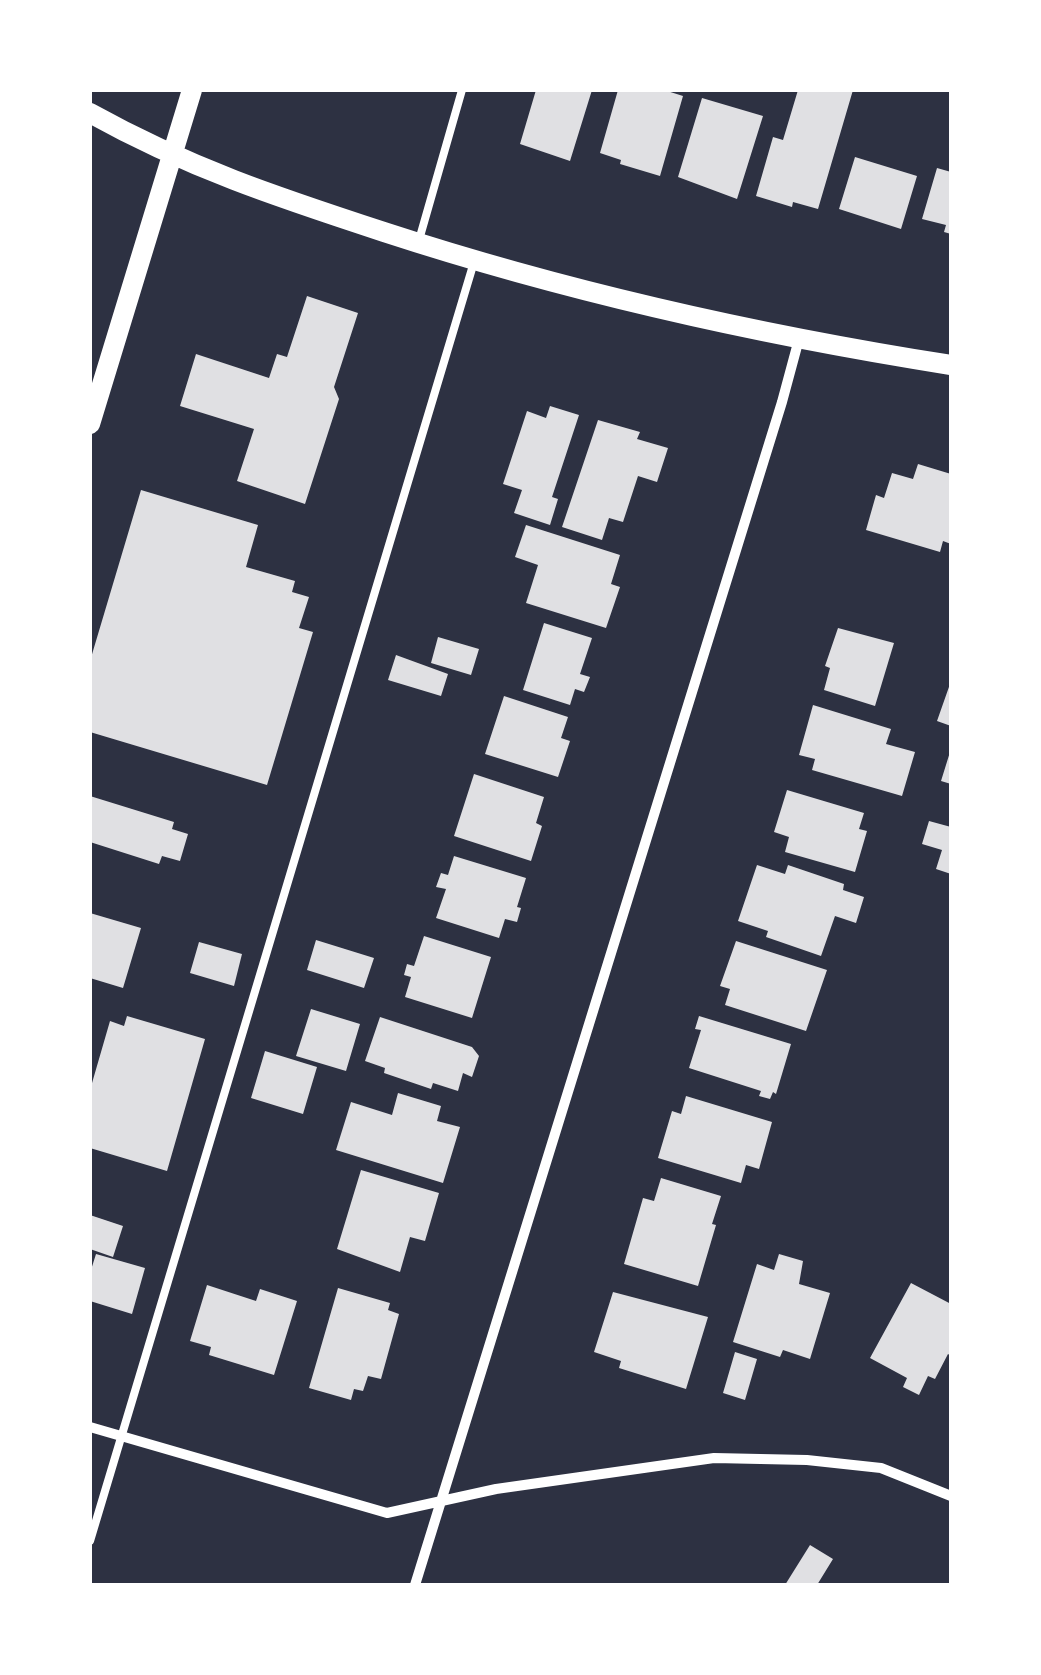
<!DOCTYPE html>
<style>
body{margin:0}
#map{position:relative;width:1041px;height:1675px;overflow:hidden;background:#2d3142;font-family:Overpass,sans-serif}
canvas{display:block}
.frame{position:absolute;inset:0;border:92px solid #fff;pointer-events:none}
</style>
<div id="map">
<canvas width="1041" height="1675"></canvas>
<div class="frame"></div>
</div>
<script>
const context = document.querySelector('canvas').getContext('2d');
context.lineJoin = 'round';
function paint(path, color) { context.fillStyle = color; context.fill(path, 'evenodd'); }
function strokePath(path, color, width, dash) { context.strokeStyle = color; context.lineWidth = width; context.lineCap = dash ? 'butt' : 'round'; context.setLineDash(dash || []); context.stroke(path); }
const building = new Path2D(`
 M 536,90 L 592,90 L 570,161 L 520,144 Z
 M 618,90 L 664,90 L 683,96 L 660,176 L 620,164 L 621,160 L 600,153 Z
 M 798,90 L 853,90 L 818,209 L 793,202 L 792,207 L 756,196 L 773,137 L 783,140 Z
 M 702,98 L 763,116 L 737,199 L 678,177 Z
 M 855,157 L 917,176 L 901,229 L 839,209 Z
 M 937,168 L 951,172 L 951,234 L 944,232 L 946,225 L 922,219 Z
 M 307,296 L 358,313 L 334,387 L 339,399 L 305,504 L 237,481 L 254,429 L 180,406 L 196,354 L 269,378 L 277,354 L 287,357 Z
 M 550,406 L 579,415 L 552,497 L 558,499 L 550,525 L 514,513 L 522,490 L 503,484 L 527,411 L 546,418 Z
 M 598,420 L 640,432 L 637,439 L 668,448 L 657,482 L 638,476 L 623,522 L 609,518 L 602,540 L 562,527 Z
 M 918,464 L 951,474 L 951,544 L 943,541 L 940,552 L 866,530 L 876,495 L 884,498 L 892,473 L 913,479 Z
 M 141,490 L 258,525 L 246,567 L 295,581 L 292,592 L 309,597 L 299,628 L 313,632 L 267,785 L 90,732 L 90,661 Z
 M 526,525 L 620,555 L 611,584 L 620,587 L 606,628 L 526,603 L 538,565 L 515,557 Z
 M 544,623 L 592,638 L 580,674 L 590,677 L 584,692 L 575,689 L 570,705 L 523,690 Z
 M 838,628 L 894,643 L 875,706 L 824,690 L 830,668 L 825,666 Z
 M 438,637 L 479,649 L 471,675 L 431,663 Z
 M 396,655 L 448,674 L 441,696 L 388,680 Z
 M 950,684 L 951,684 L 951,726 L 937,721 Z
 M 504,696 L 568,717 L 561,738 L 570,741 L 558,777 L 485,754 Z
 M 813,705 L 891,729 L 886,744 L 915,752 L 902,796 L 812,770 L 815,759 L 799,755 Z
 M 950,752 L 951,752 L 951,784 L 941,781 Z
 M 474,774 L 544,797 L 536,823 L 542,826 L 531,861 L 454,836 Z
 M 787,790 L 864,813 L 859,829 L 867,831 L 855,872 L 785,852 L 789,837 L 774,832 Z
 M 90,796 L 174,822 L 172,829 L 188,834 L 180,861 L 162,856 L 159,864 L 90,842 Z
 M 929,821 L 951,827 L 951,874 L 936,869 L 942,850 L 922,844 Z
 M 454,856 L 526,878 L 517,907 L 521,908 L 517,922 L 505,919 L 499,938 L 436,918 L 446,889 L 436,887 L 441,873 L 448,875 Z
 M 757,865 L 785,874 L 788,865 L 844,884 L 843,890 L 864,897 L 856,923 L 835,916 L 821,956 L 766,937 L 768,931 L 738,921 Z
 M 90,913 L 141,928 L 123,988 L 90,978 Z
 M 424,936 L 491,957 L 472,1018 L 405,997 L 411,977 L 404,975 L 407,964 L 414,966 Z
 M 316,940 L 374,958 L 364,988 L 307,970 Z
 M 736,941 L 827,970 L 806,1031 L 725,1005 L 730,989 L 720,986 Z
 M 199,942 L 242,954 L 234,986 L 190,973 Z
 M 311,1009 L 360,1024 L 346,1071 L 296,1056 Z
 M 127,1016 L 205,1039 L 167,1171 L 90,1148 L 90,1090 L 110,1021 L 124,1026 Z
 M 699,1016 L 791,1044 L 776,1094 L 773,1092 L 770,1099 L 759,1096 L 761,1091 L 689,1068 L 701,1030 L 695,1029 Z
 M 380,1017 L 472,1047 L 479,1056 L 472,1077 L 463,1073 L 458,1091 L 433,1083 L 431,1089 L 384,1073 L 385,1068 L 365,1061 Z
 M 265,1051 L 317,1067 L 303,1114 L 251,1098 Z
 M 398,1093 L 441,1106 L 437,1121 L 460,1127 L 443,1183 L 336,1150 L 351,1102 L 392,1115 Z
 M 686,1096 L 772,1122 L 759,1169 L 746,1165 L 741,1183 L 658,1158 L 672,1111 L 681,1114 Z
 M 361,1170 L 439,1193 L 425,1241 L 410,1237 L 400,1272 L 337,1249 Z
 M 661,1178 L 721,1196 L 712,1224 L 716,1225 L 698,1286 L 624,1264 L 643,1198 L 654,1201 Z
 M 90,1215 L 123,1226 L 113,1257 L 90,1249 Z
 M 96,1254 L 145,1268 L 132,1314 L 90,1301 L 90,1273 Z
 M 779,1254 L 803,1261 L 799,1284 L 830,1293 L 810,1359 L 783,1350 L 780,1357 L 733,1342 L 757,1264 L 774,1270 Z
 M 911,1283 L 951,1304 L 951,1356 L 948,1354 L 935,1379 L 928,1376 L 919,1395 L 903,1387 L 907,1378 L 870,1358 Z
 M 207,1285 L 256,1301 L 260,1289 L 297,1301 L 274,1375 L 209,1355 L 211,1347 L 190,1341 Z
 M 338,1288 L 390,1303 L 388,1310 L 399,1314 L 381,1379 L 368,1376 L 363,1391 L 354,1389 L 351,1400 L 309,1388 Z
 M 613,1292 L 708,1317 L 686,1389 L 619,1368 L 621,1361 L 594,1352 Z
 M 735,1352 L 757,1359 L 745,1400 L 723,1393 Z
 M 810,1545 L 833,1559 L 817,1585 L 785,1585 Z`);
const service = new Path2D(`
 M 419,240 L 462,90
 M 90,1541 L 474,262`);
const minor = new Path2D(`
 M 90,1427 L 387,1513 L 496,1489 L 714,1458 L 807,1460 L 881,1468 L 951,1496
 M 415,1585 L 782,402 L 799,339`);
const secondary = new Path2D(`
 M 90,113 C 189,168 277,197 384,232 C 568,292 760,335 951,365
 M 90,424 L 192,90`);
paint(building, '#e0e0e3');
strokePath(service, '#fff', 8);
strokePath(minor, '#fff', 10);
strokePath(secondary, '#fff', 20);
</script>
